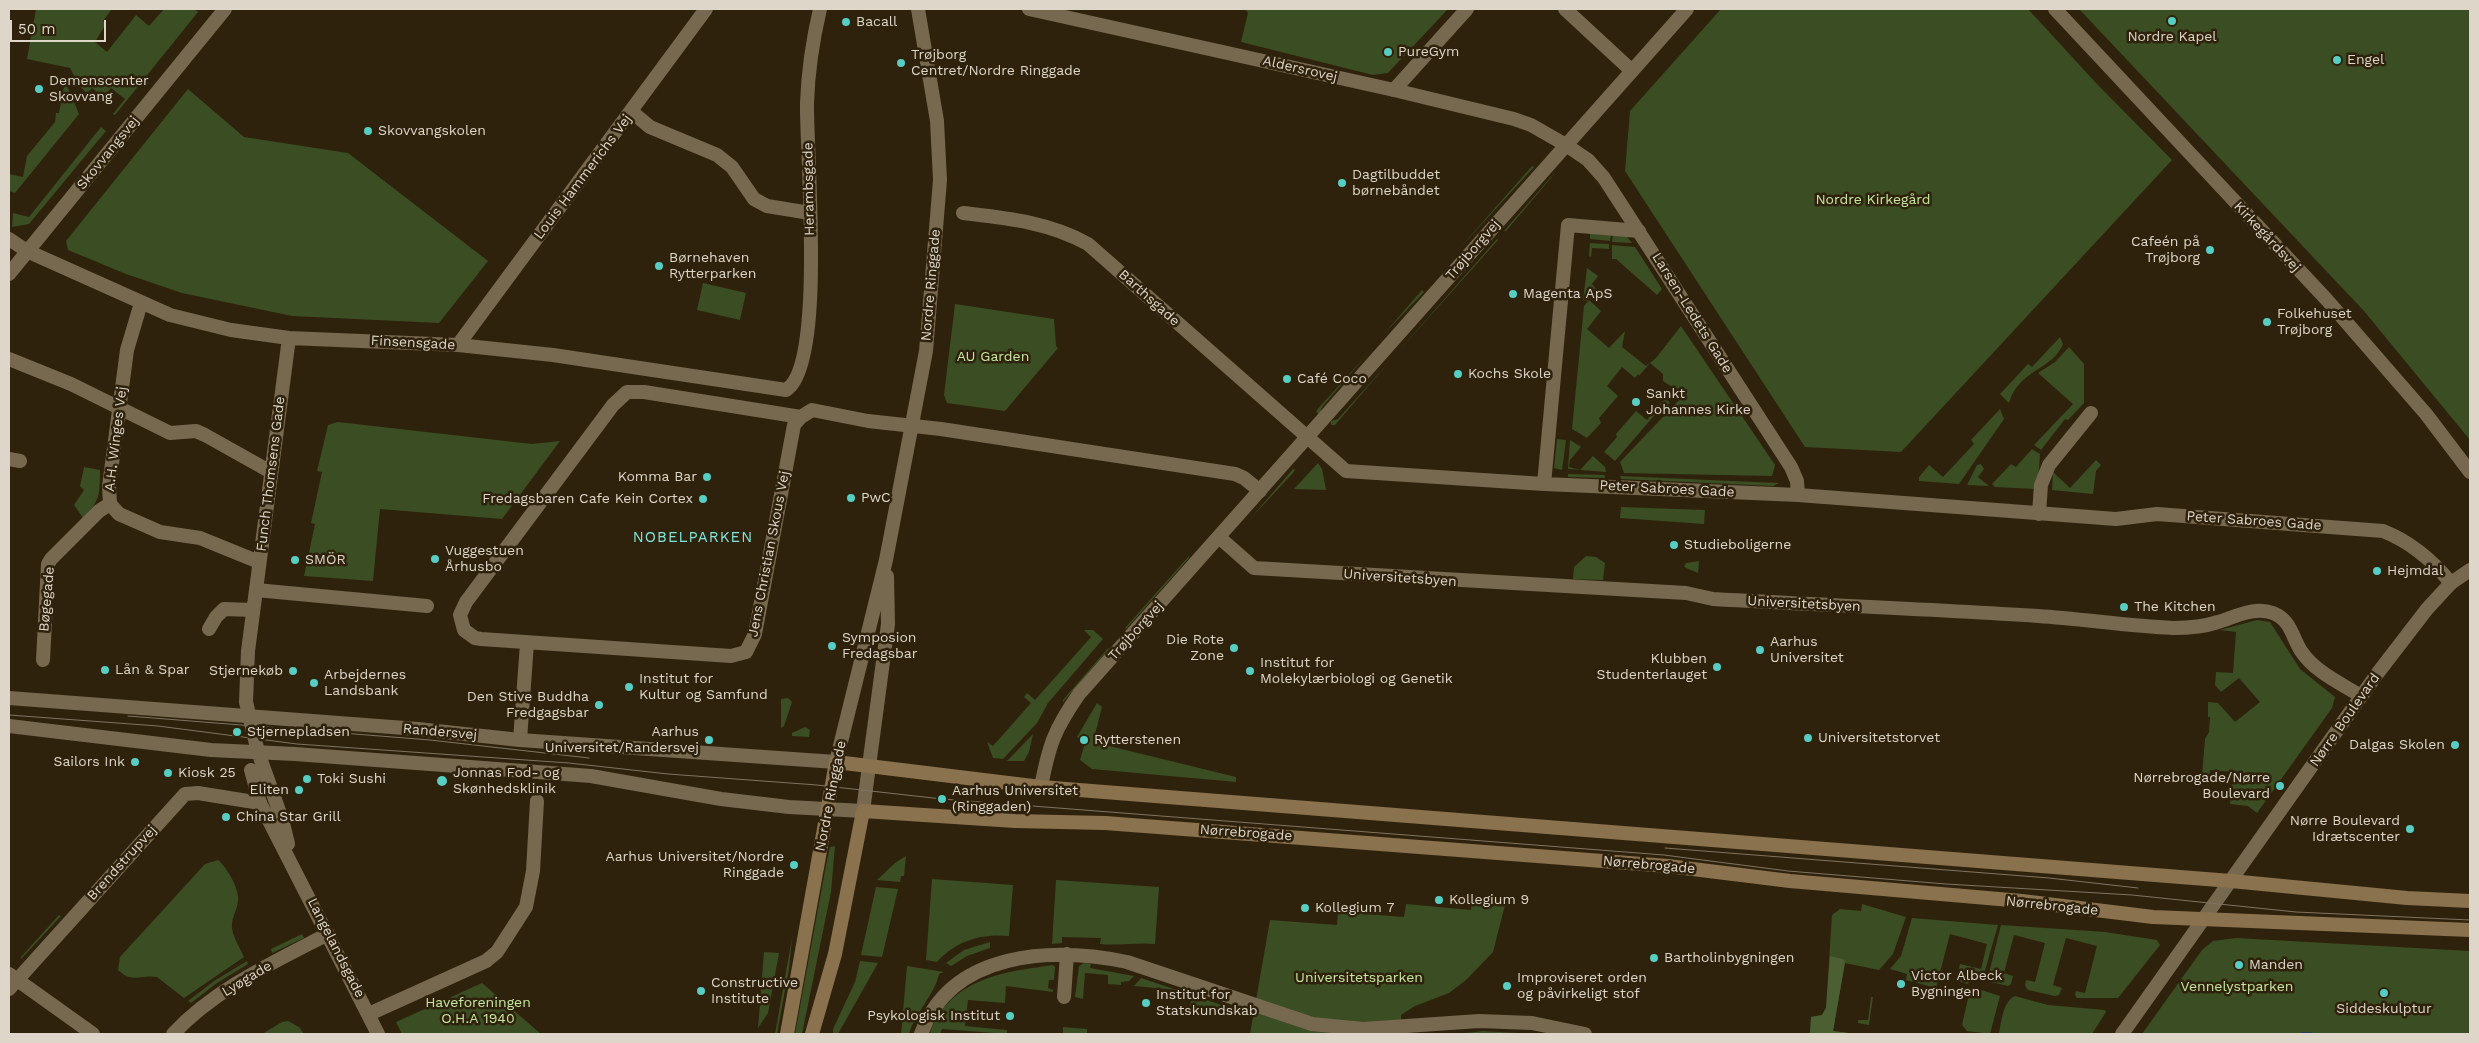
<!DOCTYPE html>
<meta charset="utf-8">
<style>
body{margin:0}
#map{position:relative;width:2479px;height:1043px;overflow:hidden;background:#2f220c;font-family:"Work Sans",sans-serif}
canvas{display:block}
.frame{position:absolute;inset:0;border:10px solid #ded6c9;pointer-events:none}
.scale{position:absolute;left:10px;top:20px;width:96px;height:22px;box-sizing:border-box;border:2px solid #ded6c9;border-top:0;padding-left:6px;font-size:15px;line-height:18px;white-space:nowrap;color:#ded6c9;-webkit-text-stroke:4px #2f220c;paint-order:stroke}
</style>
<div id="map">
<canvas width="2479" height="1043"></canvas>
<div class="frame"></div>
<div class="scale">50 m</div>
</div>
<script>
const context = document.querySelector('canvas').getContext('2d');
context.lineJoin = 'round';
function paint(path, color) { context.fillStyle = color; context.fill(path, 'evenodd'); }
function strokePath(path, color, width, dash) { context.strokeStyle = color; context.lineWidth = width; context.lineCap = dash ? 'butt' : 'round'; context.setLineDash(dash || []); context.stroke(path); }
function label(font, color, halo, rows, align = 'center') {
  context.font = font + ' "Work Sans",sans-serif'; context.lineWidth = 5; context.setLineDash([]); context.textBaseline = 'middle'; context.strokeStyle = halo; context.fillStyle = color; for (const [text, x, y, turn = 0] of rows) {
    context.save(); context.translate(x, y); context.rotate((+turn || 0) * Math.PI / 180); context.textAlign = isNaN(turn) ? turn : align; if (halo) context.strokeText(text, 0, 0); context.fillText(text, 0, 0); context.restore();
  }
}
const green = new Path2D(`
 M 36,9 L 112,9 L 103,21 L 106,24 L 95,42 L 107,52 L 136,15 L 149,26 L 164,9 L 194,9 L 198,12 L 115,115 L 113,114 L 125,99 L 111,88 L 103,97 L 92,88 L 87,94 L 79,85 L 70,68 L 27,59 Z
 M 1245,9 L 1448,9 L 1388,73 L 1373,75 L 1241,42 L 1248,13 Z
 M 1721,9 L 2028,9 L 2096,83 L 2172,160 L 1901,452 L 1805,447 L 1625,171 L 1630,111 Z
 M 2079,9 L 2470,9 L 2470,440 L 2364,311 Z
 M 65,81 L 79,114 L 15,193 L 9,191 L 9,174 L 23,177 L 27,156 L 55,122 L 56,113 L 59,113 Z
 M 188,89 L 244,137 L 348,153 L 488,261 L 439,323 L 292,316 L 182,293 L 126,274 L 68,250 L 66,241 Z
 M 101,127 L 106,131 L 29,224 L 12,227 L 13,213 L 29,217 Z
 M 1532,166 L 1534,167 L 1458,250 Z
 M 1556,172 L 1506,231 L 1504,231 L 1551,177 Z
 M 1622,231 L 1632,243 L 1612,242 L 1613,234 Z
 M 1590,232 L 1611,233 L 1610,241 L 1590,239 Z
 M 1497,239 L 1498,240 L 1397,353 Z
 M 1590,243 L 1609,244 L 1609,249 L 1592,248 L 1591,257 L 1589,256 Z
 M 1612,245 L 1635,247 L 1662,289 L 1657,295 L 1616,259 L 1612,259 Z
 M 1587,268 L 1598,276 L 1592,284 L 1596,289 L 1587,301 L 1583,300 Z
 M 703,283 L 746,293 L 740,320 L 697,310 Z
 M 1422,290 L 1424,292 L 1383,335 Z
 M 1589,300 L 1601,311 L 1587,329 L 1609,348 L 1625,331 L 1622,347 L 1646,366 L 1656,358 L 1681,326 L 1775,465 L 1772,476 L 1624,473 L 1620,462 L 1680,399 L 1675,389 L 1663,381 L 1663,374 L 1650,363 L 1639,376 L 1638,374 L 1635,378 L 1622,367 L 1607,386 L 1618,396 L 1599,418 L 1601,423 L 1587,438 L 1572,429 L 1584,306 Z
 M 955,304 L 1054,319 L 1056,346 L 1058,348 L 1005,411 L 947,403 L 944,395 Z
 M 2060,337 L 2063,344 C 2053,370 2019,369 2009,403 L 2000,394 L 2028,364 L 2032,367 Z
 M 2069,347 L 2084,364 L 2084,403 L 2068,420 L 2065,419 L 2041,450 L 2034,445 L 2073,404 L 2038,373 L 2055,362 Z
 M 1370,351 L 1322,407 L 1319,415 L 1316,411 Z
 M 1388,363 L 1335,425 L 1331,425 L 1331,421 L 1338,419 Z
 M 1665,398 L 1670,403 L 1659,410 L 1615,461 L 1604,452 L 1617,437 L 1616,434 L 1636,411 L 1647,420 Z
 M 2000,409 L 2004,419 L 1959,484 L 1919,481 L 1919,477 L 1929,465 L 1943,477 L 1974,444 L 1971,440 Z
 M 338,422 L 532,444 L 560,441 L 502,519 L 380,509 L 373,581 L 304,576 L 315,524 L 311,523 L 322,472 L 317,471 L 328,425 Z
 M 1557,439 L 1566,440 L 1562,470 L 1554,468 Z
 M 1570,440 L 1581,447 L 1570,460 L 1569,467 L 1580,470 L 1593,456 L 1605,467 L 1606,472 L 1568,469 Z
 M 2032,449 L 2040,454 L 2038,484 L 2035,489 L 1995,487 L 1992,484 L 2011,464 L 2016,467 Z
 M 2096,460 L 2101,465 L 2096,471 L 2093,494 L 2052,490 L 2053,472 L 2070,488 Z
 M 1318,463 L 1322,469 L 1326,490 L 1294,489 Z
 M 1981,464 L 1984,469 L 1978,477 L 1989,486 L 1967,485 L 1977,465 Z
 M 84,467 L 100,470 C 100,494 100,501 83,518 L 74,505 L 84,490 L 80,486 Z
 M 1293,469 L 1295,469 L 1293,473 L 1250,519 Z
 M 1568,474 L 1604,475 L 1605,476 L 1605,478 L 1568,477 Z
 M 1620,476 L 1777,483 L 1779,483 L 1773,486 L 1621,479 Z
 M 1621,507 L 1705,510 L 1704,524 L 1620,518 Z
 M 1189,556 L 1189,558 L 1126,629 L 1125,628 Z
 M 1586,556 L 1596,557 L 1605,563 L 1603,580 L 1573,579 L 1574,567 Z
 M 1699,561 L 1698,573 L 1684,567 L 1686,563 Z
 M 2257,620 L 2270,622 L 2300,669 L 2335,697 L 2332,708 L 2257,813 L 2248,806 L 2230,804 L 2233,772 L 2210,770 L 2209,780 L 2202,776 L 2205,739 L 2209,732 L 2210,717 L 2208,717 L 2208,702 L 2218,703 L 2235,722 L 2260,702 L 2239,678 L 2221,692 L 2215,685 L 2216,672 L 2233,673 L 2236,632 L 2220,630 Z
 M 1084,630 L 1093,630 L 1103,639 L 1048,703 L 1037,723 L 1003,759 L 993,758 L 987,742 L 993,746 L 1031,703 L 1024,697 L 1027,693 L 1035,700 L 1091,637 Z
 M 1109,647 L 1108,650 L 1063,702 L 1063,700 Z
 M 788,698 L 792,702 L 784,726 L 781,728 L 781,699 Z
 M 1097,703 L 1102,707 L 1093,742 L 1236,777 L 1236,782 L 1092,769 L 1080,760 L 1085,743 L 1077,737 Z
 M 805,727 L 810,730 L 809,737 L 792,736 L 792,733 Z
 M 1033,734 L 1029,752 L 1024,761 L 1007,761 Z
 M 835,846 L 831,892 L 802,1034 L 795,1034 L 826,865 L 830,847 Z
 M 906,856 L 904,876 L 901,876 L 900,882 L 877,880 L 895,863 Z
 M 218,860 C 227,867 240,890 238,901 C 237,911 231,918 232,928 C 233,937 240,948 244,957 L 184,998 L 157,977 C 139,974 133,984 118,970 L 120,957 L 205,864 Z
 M 932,879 L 1013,885 L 1009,936 C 982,933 955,941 937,962 L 926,960 Z
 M 1056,880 L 1159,887 L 1155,944 C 1136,942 1119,946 1100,944 L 1101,938 L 1062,937 L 1062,943 L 1052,944 Z
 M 876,887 L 898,889 L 882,957 L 861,955 Z
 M 1472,895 L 1500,897 L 1506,901 L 1493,952 L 1466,980 L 1449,993 L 1415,1006 L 1401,1015 L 1401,1034 L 1250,1034 L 1270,920 L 1337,925 L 1338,912 L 1404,917 L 1406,904 L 1471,910 Z
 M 1862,904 L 1906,917 L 1893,954 L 1879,970 L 1845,963 L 1833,1031 L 1856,1034 L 1810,1034 L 1811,1017 L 1822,1015 L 1826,1008 L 1832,915 L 1840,909 L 1861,911 Z
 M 59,915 L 61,916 L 21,959 L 21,957 Z
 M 1912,918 L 1998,925 L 1982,981 L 1974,980 L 1967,984 L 1956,980 L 1960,964 L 1981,969 L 1987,944 L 1950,934 L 1936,988 L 1906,980 L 1907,974 L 1890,969 L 1901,956 Z
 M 2001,925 L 2105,932 L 2157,940 L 2160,945 L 2118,998 L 2077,998 L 2075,995 L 2076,991 L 2085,993 L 2097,946 L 2066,938 L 2053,985 L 2062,988 L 2059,995 L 2055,996 L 2028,990 L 2025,986 L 2026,980 L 2035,982 L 2045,943 L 2014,935 L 2004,973 L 2013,976 L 2011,984 L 2008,986 L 1987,981 Z
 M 302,934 L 304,938 L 272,953 L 271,949 Z
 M 792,938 L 789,969 L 777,1034 L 775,1034 Z
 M 2236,938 L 2470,951 L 2470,1034 L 2142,1034 L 2202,950 L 2213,941 Z
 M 990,942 L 990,948 L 967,956 L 951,966 L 946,963 L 964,950 Z
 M 764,952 L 779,953 L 768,1013 L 758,1028 Z
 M 247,961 L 248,964 L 217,983 L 191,1003 L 188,1001 L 214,981 Z
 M 860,961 L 878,963 L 838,1034 L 833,1034 L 833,1029 L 855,982 Z
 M 1084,963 L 1091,964 L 1090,968 L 1134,976 L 1129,981 L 1121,982 L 1121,985 L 1108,984 L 1108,975 L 1085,973 L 1083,999 L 1075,997 L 1079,966 Z
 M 1053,965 L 1055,967 L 1054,980 L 1049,980 L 1048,988 L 1053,990 L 1053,992 L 1006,986 L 1005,1003 L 968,1000 L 965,1026 L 1007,1030 L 1007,1034 L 942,1029 L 940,1034 L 932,1034 L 930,1032 C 952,978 1003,972 1053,965 Z
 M 907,966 L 944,972 L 939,974 C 934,996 916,1011 909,1034 L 901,1034 Z
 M 1141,978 L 1177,990 L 1134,986 Z
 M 482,983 L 541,1034 L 402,1034 L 396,1022 Z
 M 1978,989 L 2000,996 L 1990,1034 L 1967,1031 L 1962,1025 L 1969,994 Z
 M 1192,995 L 1227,1007 L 1227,1009 L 1190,1006 Z
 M 2015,996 L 2048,1005 L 2105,1010 L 2106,1012 L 2092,1034 L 1999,1034 C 2001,1023 2003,1001 2015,996 Z
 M 1871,997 L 1873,997 L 1869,1025 L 1858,1023 L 1858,1020 L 1868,1020 Z
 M 288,1021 L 299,1027 L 304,1034 L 262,1034 L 282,1022 Z
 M 1063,1027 L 1087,1029 L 1087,1034 L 1063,1034 Z
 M 1483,1031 L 1535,1034 L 1457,1034 Z`);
const forest = new Path2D(`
 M 1830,956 L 1843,959 L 1845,962 L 1833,1031 L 1856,1034 L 1810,1034 L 1811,1017 L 1822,1015 L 1826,1008 Z`);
const stream = new Path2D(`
 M 2302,1034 L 2311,1034`);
const minor = new Path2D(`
 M 1565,9 L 1632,71
 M 1394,90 L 1467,9
 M 632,112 L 650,127 L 717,155 L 732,167 L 754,199 L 767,206 L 810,213
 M 1566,145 L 1588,160 L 1604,178 L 1791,467 L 1797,481 L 1798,495
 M 963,213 C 1006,218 1049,222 1088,244 L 1346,471 L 1544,484 L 1798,495 L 2116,519 L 2157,514 L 2383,531 C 2411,542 2432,560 2451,583
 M 9,239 L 27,251 L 170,315 L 231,330 L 289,338 L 458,345 L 553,355 L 786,390 C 826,366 806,152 807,103 C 808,72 813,39 820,9
 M 141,303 L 127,350 L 109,486 L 110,504 L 119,514 L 160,532 L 200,538 L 259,562
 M 458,345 L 706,9
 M 9,359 L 71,384 L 170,433 L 196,431 L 205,435 L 271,472
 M 801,417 L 644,392 L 627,392 L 613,405 L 466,602 L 460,615 L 464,630 L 475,638 L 481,639 L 731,656 L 746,652 L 755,634 L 794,425 L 801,417 L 812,410 L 868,421 L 941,429 L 1235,474 L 1244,478 L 1260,491
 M 9,459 L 20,461
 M 1544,484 L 1568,225 L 1639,231
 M 2039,514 L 2041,485 L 2049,465 L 2091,413
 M 1220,538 L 1254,568 L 1686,593 L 1713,599 C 1821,605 1929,609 2038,616 C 2083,619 2128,626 2173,628 C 2189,628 2203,627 2218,622 C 2235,617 2254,606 2273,613 C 2291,620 2292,637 2301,651 C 2315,672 2340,683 2361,696
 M 256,590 L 427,606
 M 209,629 L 216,617 L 224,609 L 253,610
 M 43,660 L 48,564 L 51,559 L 99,511 L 110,504
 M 520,740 L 527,643
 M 258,752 L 246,702 L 248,651 L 289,338
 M 9,974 L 93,1034
 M 9,989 L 185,794 L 198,793 L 260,803 L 251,770
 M 1064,997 L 1067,954
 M 369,1014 L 486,961 L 497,952 L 526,907 L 533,871 L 537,801
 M 173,1034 C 215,989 274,962 328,934
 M 921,1034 C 952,950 1053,947 1127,962 L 1312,1024 L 1363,1029 L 1479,1021 L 1532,1023 L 1585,1034`);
const tertiary = new Path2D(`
 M 1029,9 L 1394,90 L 1514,119 L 1531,125 L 1566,145
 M 2055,9 L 2327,300 L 2426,414 L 2470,472
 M 9,274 L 225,9
 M 9,698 L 418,729 L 520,740 L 836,762 L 886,560 L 926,351 L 940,180 L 937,121 L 918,9
 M 9,726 L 211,750 L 295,754 L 591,776 L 721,799 L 789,807 L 863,811 L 888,624 L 887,576
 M 258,752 L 282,819 L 288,844
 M 1041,787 C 1049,745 1054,730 1079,694 L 1687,9
 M 260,803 L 378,1034
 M 2122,1034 L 2377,674 L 2427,609 L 2451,583 L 2470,570`);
const secondary = new Path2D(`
 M 787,1034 L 836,762 L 1041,787 L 2231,881 L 2407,898 L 2470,901
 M 812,1034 L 835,954 L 863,811 L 1015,821 L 1105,823 L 1668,866 L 1790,881 L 2022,901 L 2153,917 L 2470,930`);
const tram = new Path2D(`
 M 9,715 L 158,726 L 297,744 L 569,763 L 668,774 L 817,785 L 942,799 L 1664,855 L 1788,871 L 1946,884 L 2132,895 L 2296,912 L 2470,920
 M 128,716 L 430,740 L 589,758
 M 1665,848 L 2049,878 L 2138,888`);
const markers = [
 [2172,21,5,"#56cec3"],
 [846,22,5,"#56cec3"],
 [1388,52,5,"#56cec3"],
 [2337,60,5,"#56cec3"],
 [901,63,5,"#56cec3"],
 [39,89,5,"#56cec3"],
 [368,131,5,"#56cec3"],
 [1342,183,5,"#56cec3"],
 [2210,250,5,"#56cec3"],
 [659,266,5,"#56cec3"],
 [1513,294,5,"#56cec3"],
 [2267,322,5,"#56cec3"],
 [1458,374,5,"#56cec3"],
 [1287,379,5,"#56cec3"],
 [1636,402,5,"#56cec3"],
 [707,477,5,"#56cec3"],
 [851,498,5,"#56cec3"],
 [703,499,5,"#56cec3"],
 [1674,545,5,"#56cec3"],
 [435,559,5,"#56cec3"],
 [295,560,5,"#56cec3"],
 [2377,571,5,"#56cec3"],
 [2124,607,5,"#56cec3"],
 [832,646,5,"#56cec3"],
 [1234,648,5,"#56cec3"],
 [1760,650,5,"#56cec3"],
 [1717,667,5,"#56cec3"],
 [105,670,5,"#56cec3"],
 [293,671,5,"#56cec3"],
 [1250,671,5,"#56cec3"],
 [314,683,5,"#56cec3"],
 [629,687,5,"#56cec3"],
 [599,705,5,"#56cec3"],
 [237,732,5,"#56cec3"],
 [1808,738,5,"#56cec3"],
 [709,740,5,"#56cec3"],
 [1084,740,5,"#56cec3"],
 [2455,745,5,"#56cec3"],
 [135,762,5,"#56cec3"],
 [168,773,5,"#56cec3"],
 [307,779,5,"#56cec3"],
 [442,781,6,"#56cec3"],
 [2280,786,5,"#56cec3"],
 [299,790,5,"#56cec3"],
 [942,799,5,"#56cec3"],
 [226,817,5,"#56cec3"],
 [2410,829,5,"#56cec3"],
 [794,865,5,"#56cec3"],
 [1439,900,5,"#56cec3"],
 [1305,908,5,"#56cec3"],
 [1654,958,5,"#56cec3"],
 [2239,965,5,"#56cec3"],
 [1901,984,5,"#56cec3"],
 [1507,986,5,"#56cec3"],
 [701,991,5,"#56cec3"],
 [2384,993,5,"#56cec3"],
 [1146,1003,5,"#56cec3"],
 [1010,1016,5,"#56cec3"]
];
const poiNames = [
 ["Bacall",856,22],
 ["Nordre Kapel",2172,37,"center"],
 ["PureGym",1398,52],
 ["Trøjborg",911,55],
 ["Centret/Nordre Ringgade",911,71],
 ["Engel",2347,60],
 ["Demenscenter",49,81],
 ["Skovvang",49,97],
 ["Skovvangskolen",378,131],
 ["Dagtilbuddet",1352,175],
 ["børnebåndet",1352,191],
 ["Cafeén på",2200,242,"right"],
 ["Trøjborg",2200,258,"right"],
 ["Børnehaven",669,258],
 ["Rytterparken",669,274],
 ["Magenta ApS",1523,294],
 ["Folkehuset",2277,314],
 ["Trøjborg",2277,330],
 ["Kochs Skole",1468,374],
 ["Café Coco",1297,379],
 ["Sankt",1646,394],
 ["Johannes Kirke",1646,410],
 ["Komma Bar",697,477,"right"],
 ["PwC",861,498],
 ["Fredagsbaren Cafe Kein Cortex",693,499,"right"],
 ["Studieboligerne",1684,545],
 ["Vuggestuen",445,551],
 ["Århusbo",445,567],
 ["SMÖR",305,560],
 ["Hejmdal",2387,571],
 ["The Kitchen",2134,607],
 ["Symposion",842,638],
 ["Fredagsbar",842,654],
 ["Die Rote",1224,640,"right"],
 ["Zone",1224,656,"right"],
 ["Aarhus",1770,642],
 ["Universitet",1770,658],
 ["Klubben",1707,659,"right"],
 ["Studenterlauget",1707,675,"right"],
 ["Institut for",1260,663],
 ["Molekylærbiologi og Genetik",1260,679],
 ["Lån & Spar",115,670],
 ["Stjernekøb",283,671,"right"],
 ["Arbejdernes",324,675],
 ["Landsbank",324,691],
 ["Institut for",639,679],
 ["Kultur og Samfund",639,695],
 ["Den Stive Buddha",589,697,"right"],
 ["Fredgagsbar",589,713,"right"],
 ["Stjernepladsen",247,732],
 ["Aarhus",699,732,"right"],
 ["Universitet/Randersvej",699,748,"right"],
 ["Universitetstorvet",1818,738],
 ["Rytterstenen",1094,740],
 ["Dalgas Skolen",2445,745,"right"],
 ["Sailors Ink",125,762,"right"],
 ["Kiosk 25",178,773],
 ["Jonnas Fod- og",453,773],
 ["Skønhedsklinik",453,789],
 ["Nørrebrogade/Nørre",2270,778,"right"],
 ["Boulevard",2270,794,"right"],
 ["Toki Sushi",317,779],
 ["Eliten",289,790,"right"],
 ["Aarhus Universitet",952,791],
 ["(Ringgaden)",952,807],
 ["China Star Grill",236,817],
 ["Nørre Boulevard",2400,821,"right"],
 ["Idrætscenter",2400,837,"right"],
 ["Aarhus Universitet/Nordre",784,857,"right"],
 ["Ringgade",784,873,"right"],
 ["Kollegium 9",1449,900],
 ["Kollegium 7",1315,908],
 ["Bartholinbygningen",1664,958],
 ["Manden",2249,965],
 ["Victor Albeck",1911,976],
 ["Bygningen",1911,992],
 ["Improviseret orden",1517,978],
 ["og påvirkeligt stof",1517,994],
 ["Constructive",711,983],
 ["Institute",711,999],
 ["Institut for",1156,995],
 ["Statskundskab",1156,1011],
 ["Siddeskulptur",2384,1009,"center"],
 ["Psykologisk Institut",1000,1016,"right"]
];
const streetNames = [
 ["Aldersrovej",1300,69,13],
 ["Skovvangsvej",108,153,-51],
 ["Louis Hammerichs Vej",583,177,-53],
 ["Herambsgade",809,189,-91],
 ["Kirkegårdsvej",2267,237,47],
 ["Trøjborgvej",1473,250,-49],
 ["Nordre Ringgade",931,285,-85],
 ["Barthsgade",1149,298,42],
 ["Larsen-Ledets Gade",1692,313,58],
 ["Finsensgade",413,343,3],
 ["A.H. Winges Vej",116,439,-83],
 ["Funch Thomsens Gade",271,474,-83],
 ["Peter Sabroes Gade",1667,489,3],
 ["Peter Sabroes Gade",2254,521,4],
 ["Jens Christian Skous Vej",769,554,-79],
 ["Universitetsbyen",1400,578,4],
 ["Bøgegade",47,599,-85],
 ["Universitetsbyen",1804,604,3],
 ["Trøjborgvej",1136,631,-48],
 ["Nørre Boulevard",2345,720,-55],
 ["Randersvej",440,732,5],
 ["Nordre Ringgade",831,796,-79],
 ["Nørrebrogade",1246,833,4],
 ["Brendstrupvej",122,863,-48],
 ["Nørrebrogade",1649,865,5],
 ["Nørrebrogade",2052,906,6],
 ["Langelandsgade",336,948,63],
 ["Lyøgade",247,979,-31]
];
const parkNames = [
 ["Nordre Kirkegård",1873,200],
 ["AU Garden",993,357],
 ["Universitetsparken",1359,978],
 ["Vennelystparken",2237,987],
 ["Haveforeningen",478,1003],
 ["O.H.A 1940",478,1019]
];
const neighbourhoodNames = [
 ["NOBELPARKEN",693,538]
];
paint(green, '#3a4d23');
paint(forest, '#4c5f33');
strokePath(stream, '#283a60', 4);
strokePath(minor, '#776850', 14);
strokePath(tertiary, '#776850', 14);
strokePath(secondary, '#8b724f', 14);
strokePath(tram, '#7f7563', 1);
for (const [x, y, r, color] of markers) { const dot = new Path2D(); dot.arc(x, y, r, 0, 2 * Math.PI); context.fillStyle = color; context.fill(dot); strokePath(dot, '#2f220c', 2); }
label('14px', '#ded6c9', '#2f220c', poiNames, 'left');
label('14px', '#ded6c9', '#2f220c', streetNames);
label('14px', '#c6e7a0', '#2f220c', parkNames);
context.letterSpacing = '1px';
label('15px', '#7ee7dd', '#2f220c', neighbourhoodNames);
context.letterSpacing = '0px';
</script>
